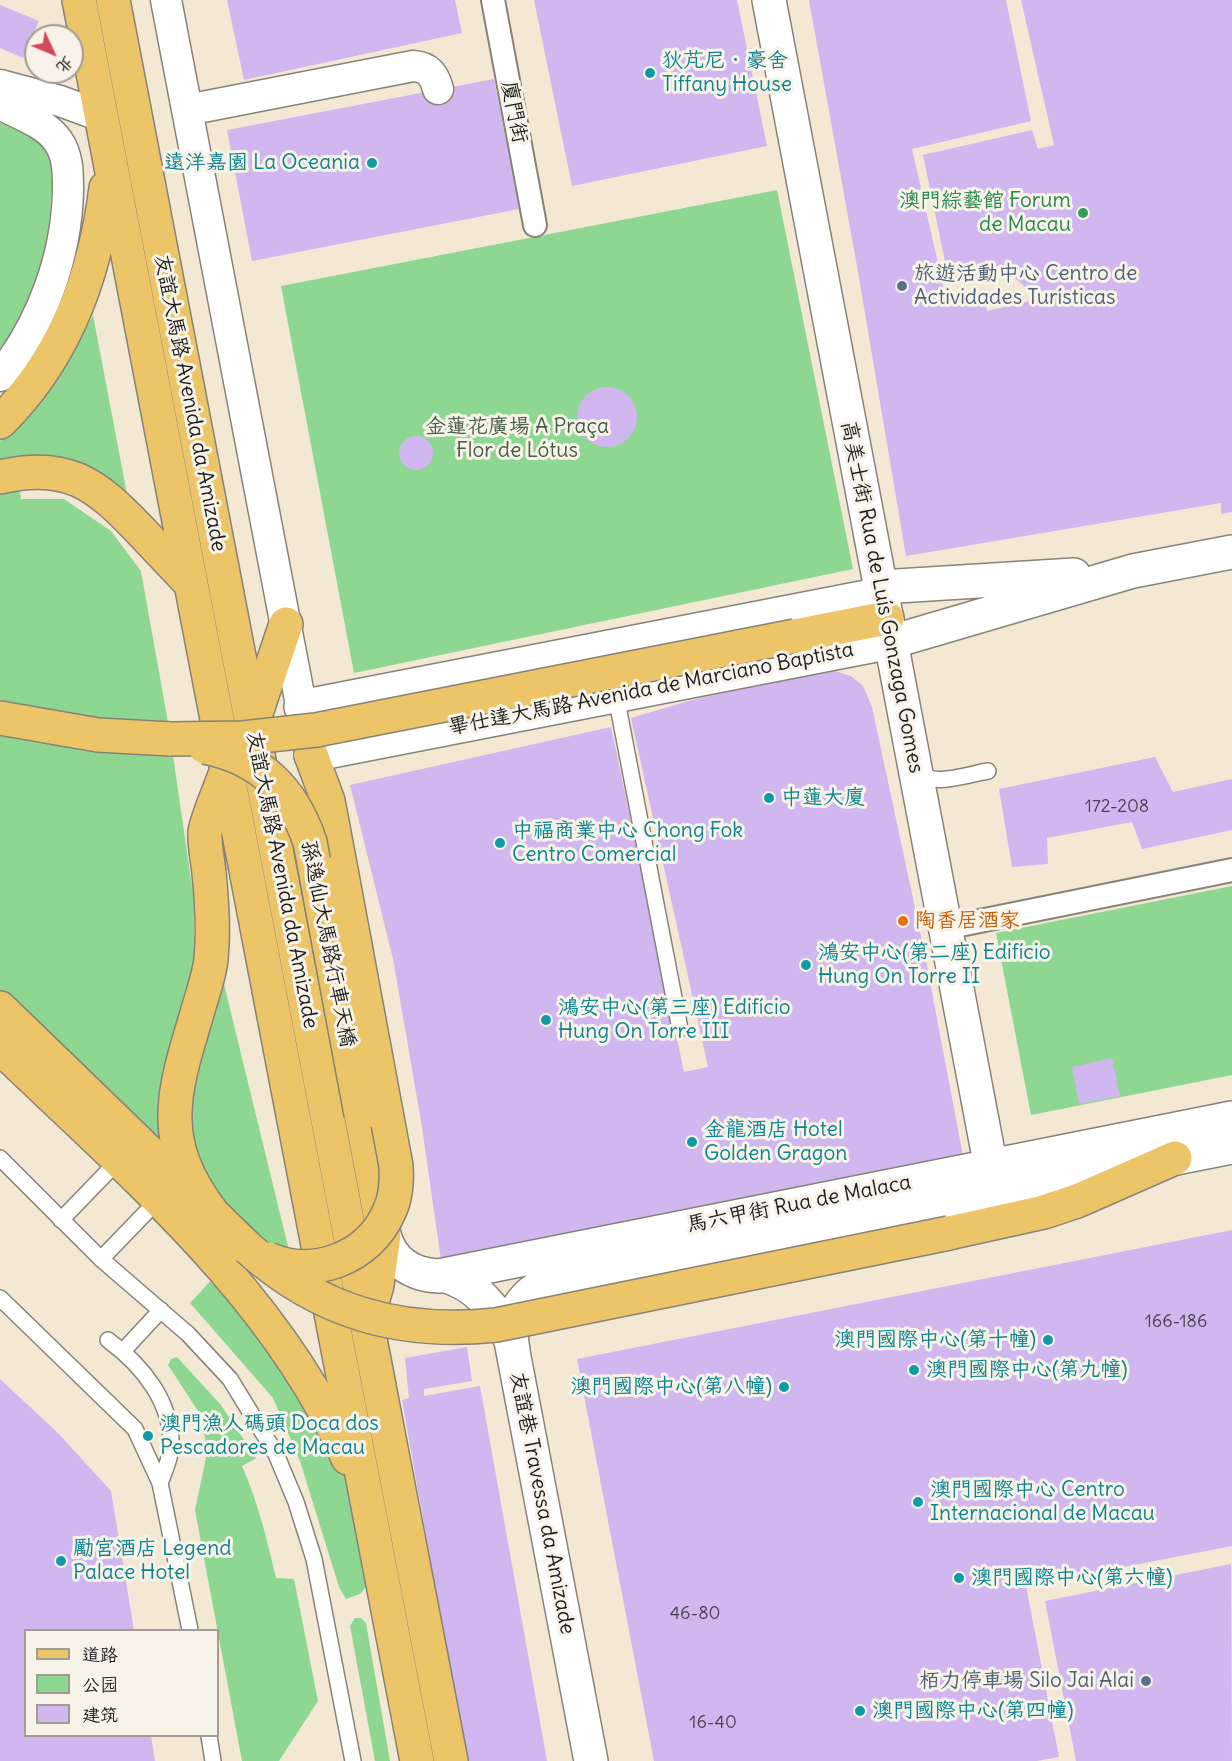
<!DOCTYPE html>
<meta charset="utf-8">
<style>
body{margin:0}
#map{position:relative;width:1232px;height:1761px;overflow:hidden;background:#f3e8d3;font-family:Delius,"LXGW WenKai TC",sans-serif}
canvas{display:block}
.legend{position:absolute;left:24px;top:1629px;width:195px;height:108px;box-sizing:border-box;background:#f7f3e8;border:2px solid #9f9d96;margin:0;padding:8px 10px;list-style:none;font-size:18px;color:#1c1c1c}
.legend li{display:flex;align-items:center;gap:12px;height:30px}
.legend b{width:30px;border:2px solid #9f9d96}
.north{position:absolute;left:24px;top:24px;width:60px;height:60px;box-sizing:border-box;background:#f7f3e8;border:2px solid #9f9d96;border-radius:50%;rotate:134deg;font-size:16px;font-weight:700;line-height:24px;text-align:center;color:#1c1c1c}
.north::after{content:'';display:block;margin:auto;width:21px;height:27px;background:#d1495b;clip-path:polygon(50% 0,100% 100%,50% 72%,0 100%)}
</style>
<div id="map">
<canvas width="1232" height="1761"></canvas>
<ul class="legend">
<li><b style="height:8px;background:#ecc569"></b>道路</li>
<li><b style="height:16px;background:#8dd793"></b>公园</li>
<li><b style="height:16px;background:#d0b7ef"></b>建筑</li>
</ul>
<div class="north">北</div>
</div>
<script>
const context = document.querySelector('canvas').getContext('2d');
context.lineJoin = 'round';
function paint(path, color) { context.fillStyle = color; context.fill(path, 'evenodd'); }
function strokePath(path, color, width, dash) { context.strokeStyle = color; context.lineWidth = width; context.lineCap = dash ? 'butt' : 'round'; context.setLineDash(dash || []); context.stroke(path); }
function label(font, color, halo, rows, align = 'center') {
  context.font = font + ' Delius,"LXGW WenKai TC",sans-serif'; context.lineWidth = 6; context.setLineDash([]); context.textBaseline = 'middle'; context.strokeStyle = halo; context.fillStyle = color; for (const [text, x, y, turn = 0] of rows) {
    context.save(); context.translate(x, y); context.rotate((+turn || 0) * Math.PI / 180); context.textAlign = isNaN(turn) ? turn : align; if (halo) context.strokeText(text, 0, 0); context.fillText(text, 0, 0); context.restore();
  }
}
const green = new Path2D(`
 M 0,123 C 19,131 39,136 49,156 C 56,168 53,183 51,197 C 50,210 50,225 47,238 C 41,276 23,318 0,349 Z
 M 777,190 L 853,569 L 354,673 L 281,286 Z
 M 93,315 L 130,510 L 17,468 L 21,499 L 64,499 L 111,531 L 141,571 L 169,728 L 194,900 L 194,949 L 222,976 L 294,1271 L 0,995 L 0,441 C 40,405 68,362 93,315 Z
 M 1232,886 L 1232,1075 L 1031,1115 L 996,933 Z
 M 216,1275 L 311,1410 L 354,1493 L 368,1585 L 360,1594 L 346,1599 L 339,1587 L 300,1461 L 273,1398 L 190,1303 Z
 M 177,1357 L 221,1405 L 256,1458 L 242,1466 C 258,1502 267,1540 276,1578 L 294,1579 L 318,1701 L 279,1761 L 242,1761 L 195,1510 L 207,1453 L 202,1417 L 168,1365 L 171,1359 Z
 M 355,1618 L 361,1618 L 366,1623 L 390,1761 L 375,1761 L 350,1626 Z`);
const building = new Path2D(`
 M 227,0 L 455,0 L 462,33 L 244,80 Z
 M 534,0 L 737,0 L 767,146 L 572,186 Z
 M 809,0 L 1006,0 L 1031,121 L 912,149 L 948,307 L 971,301 L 986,305 L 987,311 L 1034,300 L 1033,294 L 1007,271 L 949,281 L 923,155 L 1032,130 L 1038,149 L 1054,145 L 1021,0 L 1232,0 L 1232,512 L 1221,514 L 1221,503 L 906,556 L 858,272 Z
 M 0,5 L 39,21 L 23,58 L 0,48 Z
 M 494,79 L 519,209 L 252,261 L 227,130 Z
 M577 417a30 30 0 1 1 60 0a30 30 0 1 1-60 0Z
 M399 453a17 17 0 1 1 34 0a17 17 0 1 1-34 0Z
 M 835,671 L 851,676 L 863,686 L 872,707 L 923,945 L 963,1156 L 441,1260 L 422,1127 L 393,959 L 350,785 L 611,727 L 684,1072 L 708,1067 L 631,718 L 692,700 L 787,678 Z
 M 1155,757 L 1173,792 L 1232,779 L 1232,830 L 1142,849 L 1132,822 L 1047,838 L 1048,864 L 1012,867 L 999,789 Z
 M 1112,1058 L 1120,1096 L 1079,1104 L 1072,1067 Z
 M 1232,1230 L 1232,1546 L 1026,1586 L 1059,1757 L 1037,1761 L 654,1761 L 577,1359 Z
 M 467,1347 L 472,1381 L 424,1389 L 424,1396 L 480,1386 L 547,1761 L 466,1761 L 402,1400 L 409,1398 L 405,1358 Z
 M 0,1379 L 58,1433 L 111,1491 L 134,1630 L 26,1630 L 26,1736 L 151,1736 L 155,1761 L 0,1761 Z
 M 1231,1564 L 1232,1761 L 1076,1761 L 1045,1601 Z`);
const service = new Path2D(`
 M 616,696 L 680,1029
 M 918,770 C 929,789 969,774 988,771
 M 0,1158 L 101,1259 L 188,1334 L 230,1379 L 276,1454 L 296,1502 L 314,1559 L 353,1761
 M 61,1220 L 118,1161
 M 101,1259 L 158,1200
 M 0,1298 L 135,1429 L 160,1483 L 190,1630
 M 108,1340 C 143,1366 173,1403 171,1448 C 170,1459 164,1473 160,1483
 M 123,1351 L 161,1310
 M 209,1736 L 213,1761`);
const pedestrian = new Path2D(`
 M 493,0 L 535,225
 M 945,928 L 1232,870`);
const minor = new Path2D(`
 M 166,0 L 306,731
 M 0,85 L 60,101 L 101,116
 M 0,104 C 18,114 46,123 58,141 C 68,155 68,172 68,189 C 67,255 42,325 0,376
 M 187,110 L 413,66 C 429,67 434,75 438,89`);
const tertiary = new Path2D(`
 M 769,0 L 996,1194
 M 881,587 L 1074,575
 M 301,707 L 882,594
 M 311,755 L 891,642 L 1133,571 L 1232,552
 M 384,1235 C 391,1261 412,1275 439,1276 L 1232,1118
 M 443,1275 C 476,1284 498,1310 511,1341 L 591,1761
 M 513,1350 C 507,1320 519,1296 547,1283 L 1232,1147`);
const primary = new Path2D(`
 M 79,0 L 417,1761
 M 113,0 L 451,1761
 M 0,422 C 65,358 95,276 106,188
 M 0,477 C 67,461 96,484 140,530 C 157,548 174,566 191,584
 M 795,636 L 887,618
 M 0,718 L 98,735 L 171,739
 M 253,722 L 286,624
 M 311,755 L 328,801 L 341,870
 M 0,1008 L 248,1248
 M 0,1047 C 129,1172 274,1291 348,1458
 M 361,1114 L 384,1235 L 377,1285 L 370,1310
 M 213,1214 C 158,1142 172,1096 196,1017 C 201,998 209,978 211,959 C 214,930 212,902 209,873 C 208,860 204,845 205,832 C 207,818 221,787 226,772
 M 949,1233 L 1044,1212 L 1077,1201 L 1175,1158`);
const primaryBridge = new Path2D(`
 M 171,739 L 243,738 L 316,730 L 795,636
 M 205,747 C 260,758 292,789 310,842 L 361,1114
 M 248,1248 C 320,1313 401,1335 496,1325 L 949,1233
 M 268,1259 C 314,1279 369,1258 389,1212 C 396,1198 397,1182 396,1166 L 341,870`);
const markers = [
 [650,73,6,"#0f9aa8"],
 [372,163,6,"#0f9aa8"],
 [1083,213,6,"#2e9e5b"],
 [902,286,6,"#5c6f8a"],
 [769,798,6,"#0f9aa8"],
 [500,843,6,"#0f9aa8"],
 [903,921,6,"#e8710a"],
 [806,965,6,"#0f9aa8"],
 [546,1020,6,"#0f9aa8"],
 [692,1142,6,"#0f9aa8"],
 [1048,1340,6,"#0f9aa8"],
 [914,1370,6,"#0f9aa8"],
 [784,1387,6,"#0f9aa8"],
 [148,1436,6,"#0f9aa8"],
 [918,1502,6,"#0f9aa8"],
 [61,1561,6,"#0f9aa8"],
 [959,1578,6,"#0f9aa8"],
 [1146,1681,6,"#5c6f8a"],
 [860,1711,6,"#0f9aa8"]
];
const numberNames = [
 ["172-208",1117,807],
 ["166-186",1176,1322],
 ["46-80",695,1614],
 ["16-40",713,1723]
];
const cultureNames = [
 ["狄芃尼．豪舍",662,61],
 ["Tiffany House",662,85],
 ["遠洋嘉園 La Oceania",360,163,"right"],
 ["中蓮大廈",781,798],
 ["中福商業中心 Chong Fok",512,831],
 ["Centro Comercial",512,855],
 ["鴻安中心(第二座) Edifício",818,953],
 ["Hung On Torre II",818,977],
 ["鴻安中心(第三座) Edifício",558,1008],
 ["Hung On Torre III",558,1032],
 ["金龍酒店 Hotel",704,1130],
 ["Golden Gragon",704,1154],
 ["澳門國際中心(第十幢)",1036,1340,"right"],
 ["澳門國際中心(第九幢)",926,1370],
 ["澳門國際中心(第八幢)",772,1387,"right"],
 ["澳門漁人碼頭 Doca dos",160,1424],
 ["Pescadores de Macau",160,1448],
 ["澳門國際中心 Centro",930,1490],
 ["Internacional de Macau",930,1514],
 ["勵宮酒店 Legend",73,1549],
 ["Palace Hotel",73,1573],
 ["澳門國際中心(第六幢)",971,1578],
 ["澳門國際中心(第四幢)",872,1711]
];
const streetNames = [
 ["廈門街",514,112,79],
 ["友誼大馬路 Avenida da Amizade",190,403,79],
 ["高美士街 Rua de Luís Gonzaga Gomes",882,597,79],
 ["畢仕達大馬路 Avenida de Marciano Baptista",651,689,-11],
 ["友誼大馬路 Avenida da Amizade",282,880,79],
 ["孫逸仙大馬路行車天橋",328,944,79],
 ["馬六甲街 Rua de Malaca",799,1204,-11],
 ["友誼巷 Travessa da Amizade",542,1503,79]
];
const leisureNames = [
 ["澳門綜藝館 Forum",1071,201],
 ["de Macau",1071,225]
];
const serviceNames = [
 ["旅遊活動中心 Centro de",914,274],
 ["Actividades Turísticas",914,298],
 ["栢力停車場 Silo Jai Alai",1134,1681,"right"]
];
const parkNames = [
 ["金蓮花廣場 A Praça",517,427],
 ["Flor de Lótus",517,451]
];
const foodNames = [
 ["陶香居酒家",915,921]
];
paint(green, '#8dd793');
paint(building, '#d0b7ef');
strokePath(service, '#888278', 18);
strokePath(pedestrian, '#888278', 26);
strokePath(minor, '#888278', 33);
strokePath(tertiary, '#888278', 36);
strokePath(primary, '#888278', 36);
strokePath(service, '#fff', 15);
strokePath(pedestrian, '#fff', 22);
strokePath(minor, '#fff', 30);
strokePath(tertiary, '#fff', 33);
strokePath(primary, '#ecc569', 33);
strokePath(primaryBridge, '#888278', 36, []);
strokePath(primaryBridge, '#ecc569', 33);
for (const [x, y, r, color] of markers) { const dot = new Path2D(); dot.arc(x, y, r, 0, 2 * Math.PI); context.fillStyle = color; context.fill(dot); strokePath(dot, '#f7f3e8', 2); }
label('18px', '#494351', null, numberNames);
label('21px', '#0d838f', '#f7f3e8', cultureNames, 'left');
label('21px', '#1c1c1c', '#f7f3e8', streetNames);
label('21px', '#27864d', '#f7f3e8', leisureNames, 'right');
label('21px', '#4e5e75', '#f7f3e8', serviceNames, 'left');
label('21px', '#445d46', '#f7f3e8', parkNames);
label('21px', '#c56008', '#f7f3e8', foodNames, 'left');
</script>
